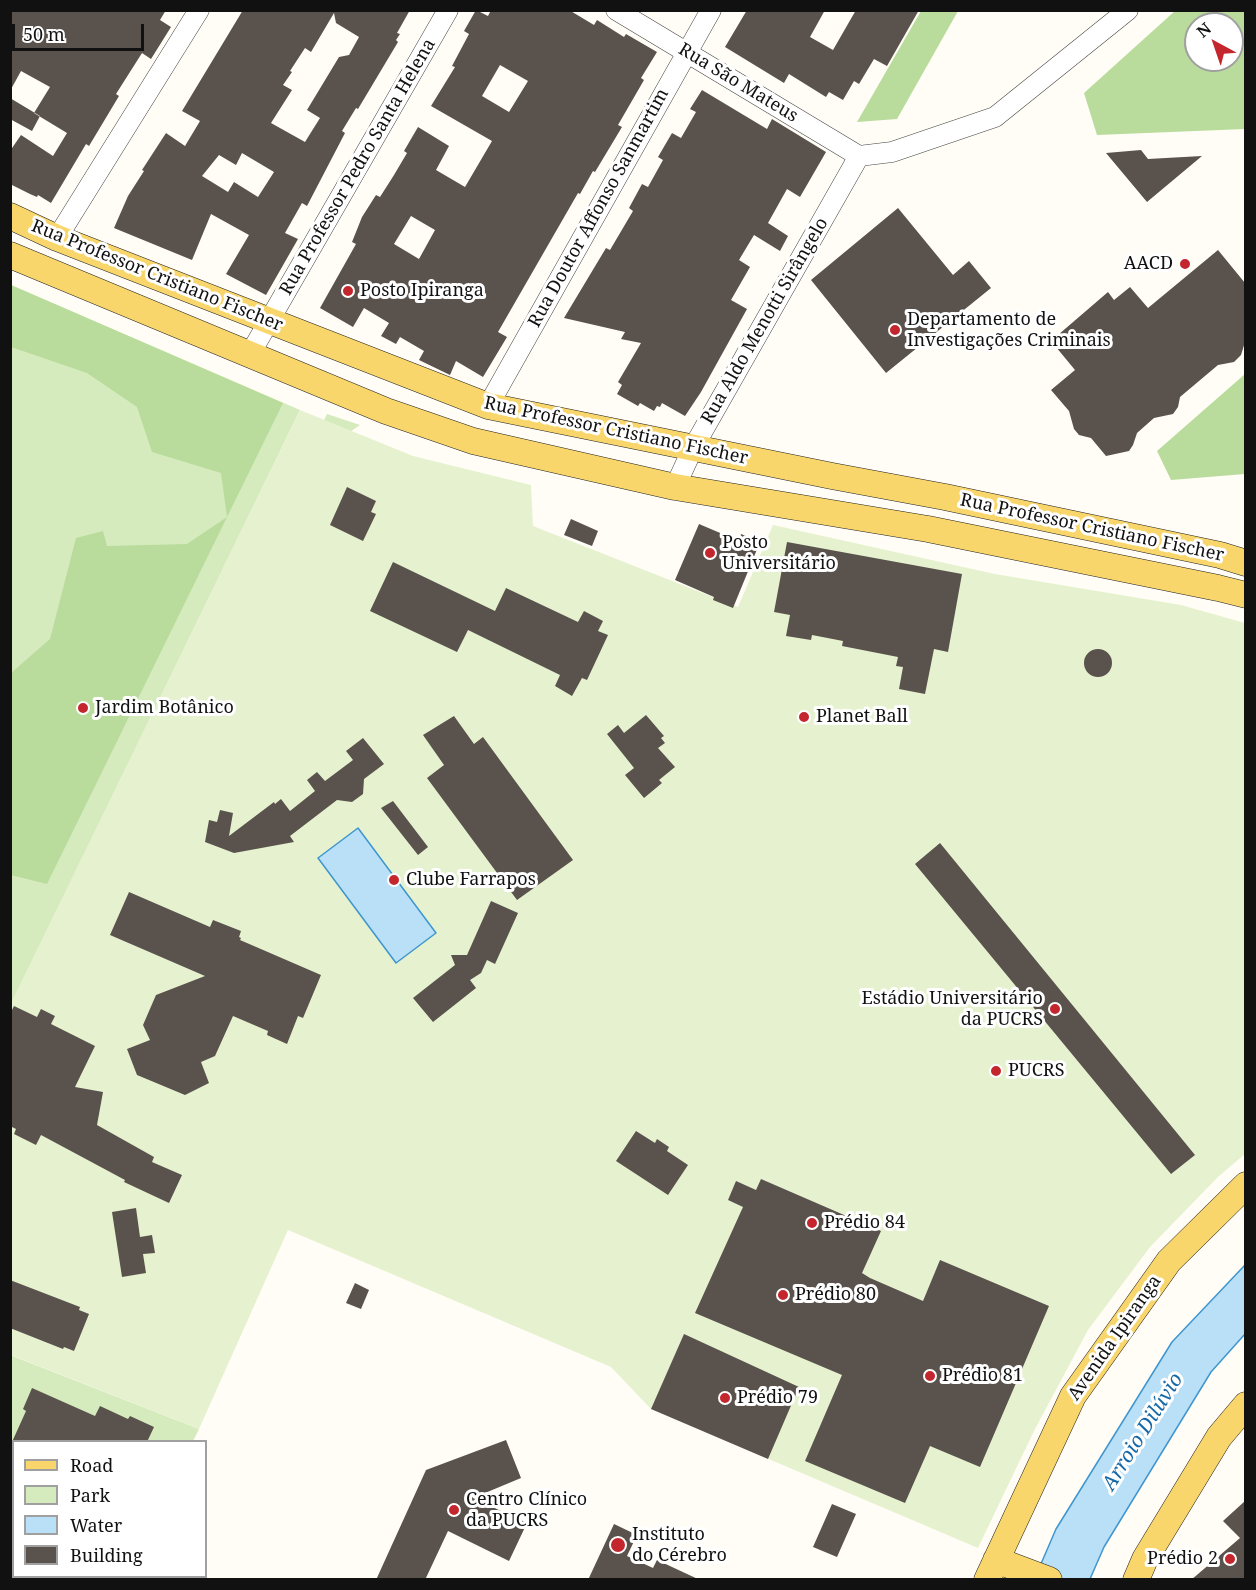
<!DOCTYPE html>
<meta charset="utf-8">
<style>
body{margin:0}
#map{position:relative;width:1256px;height:1590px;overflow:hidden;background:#fffdf5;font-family:"Noto Serif",serif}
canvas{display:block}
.frame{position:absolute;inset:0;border:12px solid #111;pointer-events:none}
.legend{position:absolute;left:12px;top:1440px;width:195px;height:138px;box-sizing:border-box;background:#fff;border:2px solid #a0a0a0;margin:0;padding:8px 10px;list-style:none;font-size:18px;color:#111}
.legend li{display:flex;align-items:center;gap:12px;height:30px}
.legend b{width:30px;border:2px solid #a0a0a0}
.north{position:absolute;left:1184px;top:12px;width:60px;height:60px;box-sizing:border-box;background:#fff;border:2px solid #a0a0a0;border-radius:50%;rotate:320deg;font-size:16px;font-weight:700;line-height:24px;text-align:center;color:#111}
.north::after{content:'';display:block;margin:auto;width:21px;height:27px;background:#c4262e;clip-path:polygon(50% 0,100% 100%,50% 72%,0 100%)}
.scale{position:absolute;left:12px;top:24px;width:132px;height:27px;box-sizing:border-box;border:3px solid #111;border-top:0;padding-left:8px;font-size:18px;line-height:21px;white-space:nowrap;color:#111;-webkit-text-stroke:4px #fff;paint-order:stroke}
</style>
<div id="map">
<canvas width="1256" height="1590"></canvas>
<div class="frame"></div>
<ul class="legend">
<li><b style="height:8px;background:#f9d66b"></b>Road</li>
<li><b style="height:16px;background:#d5ebbd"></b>Park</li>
<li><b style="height:16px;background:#b9e0f7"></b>Water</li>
<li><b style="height:16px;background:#5a524d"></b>Building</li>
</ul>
<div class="north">N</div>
<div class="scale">50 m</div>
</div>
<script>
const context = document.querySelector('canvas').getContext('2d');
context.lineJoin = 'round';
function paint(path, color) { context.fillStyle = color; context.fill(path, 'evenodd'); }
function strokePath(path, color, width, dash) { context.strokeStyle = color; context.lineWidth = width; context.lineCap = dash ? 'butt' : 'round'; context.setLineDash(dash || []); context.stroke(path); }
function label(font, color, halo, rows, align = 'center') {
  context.font = font + ' "Noto Serif",serif'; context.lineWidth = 6; context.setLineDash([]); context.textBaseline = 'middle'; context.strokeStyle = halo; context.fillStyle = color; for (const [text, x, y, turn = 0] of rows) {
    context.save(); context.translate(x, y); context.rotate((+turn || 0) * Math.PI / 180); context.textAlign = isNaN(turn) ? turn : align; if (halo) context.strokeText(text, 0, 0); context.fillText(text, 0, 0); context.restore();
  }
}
const green = new Path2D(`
 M 11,285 L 300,410 L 11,1005 Z
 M 327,414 L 360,425 L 304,463 Z
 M 10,1355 L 199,1429 L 193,1441 L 14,1442 L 14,1576 L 128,1577 L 127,1579 L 11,1579 Z`);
const forest = new Path2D(`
 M 1176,10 L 1245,11 L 1245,129 L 1097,135 L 1084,93 ZM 1196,24 L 1232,24 L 1232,60 L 1196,60 Z
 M 921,11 L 958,11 L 897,119 L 857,122 Z
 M 11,285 L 283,403 L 47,884 L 11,875 L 11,673 L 50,639 L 76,538 L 103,531 L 107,546 L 187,544 L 227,517 L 221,473 L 152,452 L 137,407 L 87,373 L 11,347 Z
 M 1245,374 L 1245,474 L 1171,480 L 1157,451 Z
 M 10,1497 L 14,1498 L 14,1576 L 128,1577 L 127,1579 L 11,1579 Z`);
const pitch = new Path2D(`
 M 300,410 L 413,456 L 531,485 L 533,526 L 738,607 L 773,525 L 995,574 L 1181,605 L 1245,623 L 1245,1154 L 1218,1177 L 1150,1247 L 1088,1330 L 1035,1429 L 978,1548 L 651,1409 L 611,1367 L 288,1230 L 199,1429 L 11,1355 L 10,1005 Z`);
const water = new Path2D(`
 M 358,828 L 436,933 L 396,963 L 318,858 Z
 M 1245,1265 L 1245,1334 L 1211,1372 L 1104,1547 L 1090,1579 L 1034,1580 L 1056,1529 L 1172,1342 Z`);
const building = new Path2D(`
 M 10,10 L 166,10 L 160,20 L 171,27 L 151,59 L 142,53 L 116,94 L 119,96 L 89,146 L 86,144 L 51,203 L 38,195 L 37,197 L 30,194 L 10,184 L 10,151 L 21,135 L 53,156 L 67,133 L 34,113 L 50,87 L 21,71 L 10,91 Z
 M 243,10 L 410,10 L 397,33 L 400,34 L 396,40 L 398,42 L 358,109 L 356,108 L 342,131 L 345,133 L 307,206 L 302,203 L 285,233 L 298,239 L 266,295 L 226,274 L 249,235 L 211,214 L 192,260 L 114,228 L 128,196 L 144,171 L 142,170 L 166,133 L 185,146 L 200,121 L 182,111 ZM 334,13 L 336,23 L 359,37 L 349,55 L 339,57 L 307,110 L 320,118 L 305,142 L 271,123 L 292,90 L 283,85 L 292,72 L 290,71 L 305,48 L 311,52 ZM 242,153 L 274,172 L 258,197 L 234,182 L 228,192 L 202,176 L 219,155 L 236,165 Z
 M 476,10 L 488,16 L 491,10 L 569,10 L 594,25 L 597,20 L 624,37 L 626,34 L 657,52 L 641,78 L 644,80 L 618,125 L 622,127 L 595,172 L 593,171 L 580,194 L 578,193 L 498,332 L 507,337 L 483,377 L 456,361 L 450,375 L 419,360 L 424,351 L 400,337 L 396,344 L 381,336 L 389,323 L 364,308 L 353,327 L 320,308 L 356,244 L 352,242 L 362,217 L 376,195 L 380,197 L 394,175 L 407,153 L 404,151 L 418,127 L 449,146 L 436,170 L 465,187 L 492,141 L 431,106 L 455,67 L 452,66 L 469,34 L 464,31 ZM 500,65 L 528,81 L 509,112 L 482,96 ZM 411,216 L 435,230 L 419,259 L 394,244 Z
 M 747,10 L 825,10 L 810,37 L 833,50 L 856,10 L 919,10 L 887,66 L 874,59 L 859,84 L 854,81 L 843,100 L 829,92 L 826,97 L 789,74 L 784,83 L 725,47 Z
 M 702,90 L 767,129 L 772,119 L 826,152 L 800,197 L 787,189 L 768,223 L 788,236 L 780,251 L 754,235 L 739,260 L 750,267 L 731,300 L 747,309 L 701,392 L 685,416 L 662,403 L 660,407 L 657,406 L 654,411 L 640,403 L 638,406 L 617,394 L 622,385 L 618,382 L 641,343 L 621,339 L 625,332 L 564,318 L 606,248 L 610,250 L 633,211 L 629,208 L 642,184 L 648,187 L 663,160 L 658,157 L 672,133 L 681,138 L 696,112 L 690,109 Z
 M 10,98 L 40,116 L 32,131 L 10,119 Z
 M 1141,150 L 1148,159 L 1202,156 L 1147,202 L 1106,153 Z
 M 898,208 L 953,275 L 969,261 L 991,288 L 886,373 L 811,280 Z
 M 1218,250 L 1245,283 L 1245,342 L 1241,355 L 1234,362 L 1218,365 L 1180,397 L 1178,407 L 1173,414 L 1154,418 L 1137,433 L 1133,445 L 1129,451 L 1106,456 L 1091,438 L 1079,435 L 1074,429 L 1069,411 L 1051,390 L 1075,370 L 1051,341 L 1108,292 L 1114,300 L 1130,287 L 1148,308 Z
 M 347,487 L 376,501 L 371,512 L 376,514 L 363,541 L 330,525 Z
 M 571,519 L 598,531 L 592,546 L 564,535 Z
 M 699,524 L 739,541 L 741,534 L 760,542 L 733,608 L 713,600 L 714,597 L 675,580 Z
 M 787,542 L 962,574 L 948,652 L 934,649 L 925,694 L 899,689 L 903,667 L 896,666 L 898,657 L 842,646 L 843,641 L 812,635 L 811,640 L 786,636 L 790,615 L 774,612 Z
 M 393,562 L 495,611 L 506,588 L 578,622 L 584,611 L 603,621 L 598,631 L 608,635 L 587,680 L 582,678 L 572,696 L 555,686 L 560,675 L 468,630 L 457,652 L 370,611 Z
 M1084 663a14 14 0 1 1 28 0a14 14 0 1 1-28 0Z
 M 646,715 L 664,736 L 661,738 L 665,743 L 658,748 L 675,767 L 659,780 L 662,783 L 644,798 L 625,775 L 634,768 L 607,734 L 618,725 L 624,733 Z
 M 454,716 L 474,744 L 483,737 L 573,860 L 517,900 L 427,778 L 444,765 L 423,735 Z
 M 363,738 L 384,764 L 364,779 L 363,794 L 352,802 L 337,800 L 290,836 L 294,842 L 234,853 L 205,842 L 209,820 L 217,822 L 220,810 L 233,813 L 229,836 L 274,802 L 275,804 L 281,799 L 290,811 L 315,791 L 307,780 L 317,772 L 325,781 L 353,760 L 346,751 Z
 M 393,801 L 428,847 L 418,855 L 381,808 Z
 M 940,843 L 1195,1155 L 1171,1174 L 915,864 Z
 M 129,892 L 210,927 L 213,920 L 241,931 L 239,937 L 241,938 L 240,940 L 321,975 L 303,1018 L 298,1016 L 287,1044 L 267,1035 L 268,1031 L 233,1016 L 215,1056 L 201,1062 L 209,1083 L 185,1095 L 137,1075 L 127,1049 L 150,1040 L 143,1025 L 156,995 L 205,976 L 110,935 Z
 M 491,901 L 518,913 L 495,964 L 487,960 L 481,973 L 470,980 L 476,988 L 433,1022 L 413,998 L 455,965 L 451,955 L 467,955 Z
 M 14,1006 L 37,1017 L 41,1009 L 55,1016 L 51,1024 L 95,1046 L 75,1087 L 103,1092 L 97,1125 L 154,1157 L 152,1162 L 182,1175 L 169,1203 L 124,1182 L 125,1180 L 41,1135 L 36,1145 L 14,1134 L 16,1129 L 10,1126 L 10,1014 Z
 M 636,1131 L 655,1143 L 657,1139 L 669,1147 L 667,1151 L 688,1165 L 668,1195 L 616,1161 Z
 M 761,1179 L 881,1231 L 862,1273 L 870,1278 L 923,1301 L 940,1260 L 1049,1306 L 980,1467 L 930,1446 L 905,1503 L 805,1461 L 842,1375 L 695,1313 L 743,1207 L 728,1200 L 736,1181 L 756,1190 Z
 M 136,1208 L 140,1237 L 152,1235 L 155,1253 L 143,1254 L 146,1273 L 122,1277 L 112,1212 Z
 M 10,1280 L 80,1307 L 79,1310 L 89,1314 L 74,1351 L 64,1347 L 63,1349 L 10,1328 Z
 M 355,1283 L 369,1290 L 361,1309 L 346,1303 Z
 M 684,1334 L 799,1387 L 768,1459 L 651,1409 Z
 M 32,1388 L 95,1416 L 100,1406 L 128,1419 L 130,1416 L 154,1427 L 147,1442 L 12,1442 L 26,1411 L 23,1409 Z
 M 506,1440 L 521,1478 L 473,1498 L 527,1523 L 509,1561 L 448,1531 L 425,1580 L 376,1580 L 426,1470 Z
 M 1245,1501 L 1245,1580 L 1191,1580 L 1240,1538 L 1223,1521 Z
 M 832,1504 L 856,1514 L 837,1557 L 813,1547 Z
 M 614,1524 L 637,1535 L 627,1556 L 653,1568 L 657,1560 L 700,1580 L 588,1580 Z`);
const minor = new Path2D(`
 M 616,10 L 859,156
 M 859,156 L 892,152 L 995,117 L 1128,10
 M 57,238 L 199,10
 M 250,354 L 448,10
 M 488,406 L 711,10
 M 675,487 L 693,448 L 859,156`);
const major = new Path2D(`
 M 10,216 L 57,238 L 488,406 L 832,476 L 945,497 L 1220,555 L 1246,563
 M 10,255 L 386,411 L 473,441 L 675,487 L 928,529 L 1218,588 L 1246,595
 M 996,1560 L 1049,1580
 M 987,1580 L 1073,1396 L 1169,1261 L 1246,1185
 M 1136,1580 L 1145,1559 L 1219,1437 L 1246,1405`);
const markers = [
 [1185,264,6,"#c4262e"],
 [348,291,6,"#c4262e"],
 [895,330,6,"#c4262e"],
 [710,553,6,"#c4262e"],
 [83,708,6,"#c4262e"],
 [804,717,6,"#c4262e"],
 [394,880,6,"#c4262e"],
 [1055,1009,6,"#c4262e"],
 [996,1071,6,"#c4262e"],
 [812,1223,6,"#c4262e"],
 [783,1295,6,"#c4262e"],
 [930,1376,6,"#c4262e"],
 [725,1398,6,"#c4262e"],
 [454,1510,6,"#c4262e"],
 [618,1545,8,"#c4262e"],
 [1230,1559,6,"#c4262e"]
];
const streetNames = [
 ["Rua São Mateus",738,83,31],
 ["Rua Professor Pedro Santa Helena",358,167,-60],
 ["Rua Doutor Affonso Sanmartim",599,208,-61],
 ["Rua Professor Cristiano Fischer",157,276,22],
 ["Rua Aldo Menotti Sirângelo",765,321,-60],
 ["Rua Professor Cristiano Fischer",616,431,12],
 ["Rua Professor Cristiano Fischer",1092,528,12],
 ["Avenida Ipiranga",1115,1338,-55]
];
const poiNames = [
 ["AACD",1173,264,"right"],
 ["Posto Ipiranga",360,291],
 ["Departamento de",907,320],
 ["Investigações Criminais",907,341],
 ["Posto",722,543],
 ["Universitário",722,564],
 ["Jardim Botânico",95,708],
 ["Planet Ball",816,717],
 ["Clube Farrapos",406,880],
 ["Estádio Universitário",1043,999,"right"],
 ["da PUCRS",1043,1020,"right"],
 ["PUCRS",1008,1071],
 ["Prédio 84",824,1223],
 ["Prédio 80",795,1295],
 ["Prédio 81",942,1376],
 ["Prédio 79",737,1398],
 ["Centro Clínico",466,1500],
 ["da PUCRS",466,1521],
 ["Instituto",632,1535],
 ["do Cérebro",632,1556],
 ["Prédio 2",1218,1559,"right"]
];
const waterNames = [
 ["Arroio Dilúvio",1143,1432,-58]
];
paint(green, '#d5ebbd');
paint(forest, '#b9dc9c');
paint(pitch, '#e6f2cf');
paint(water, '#b9e0f7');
strokePath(water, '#3f96cf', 1.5);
paint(building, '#5a524d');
strokePath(minor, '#444', 21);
strokePath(major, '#222', 27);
strokePath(minor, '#fff', 20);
strokePath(major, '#f9d66b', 26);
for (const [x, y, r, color] of markers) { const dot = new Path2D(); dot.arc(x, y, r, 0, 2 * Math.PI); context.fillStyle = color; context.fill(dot); strokePath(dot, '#fff', 2); }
label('18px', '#111', '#fff', streetNames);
label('18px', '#111', '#fff', poiNames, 'left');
label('italic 20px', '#1768a6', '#fff', waterNames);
</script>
